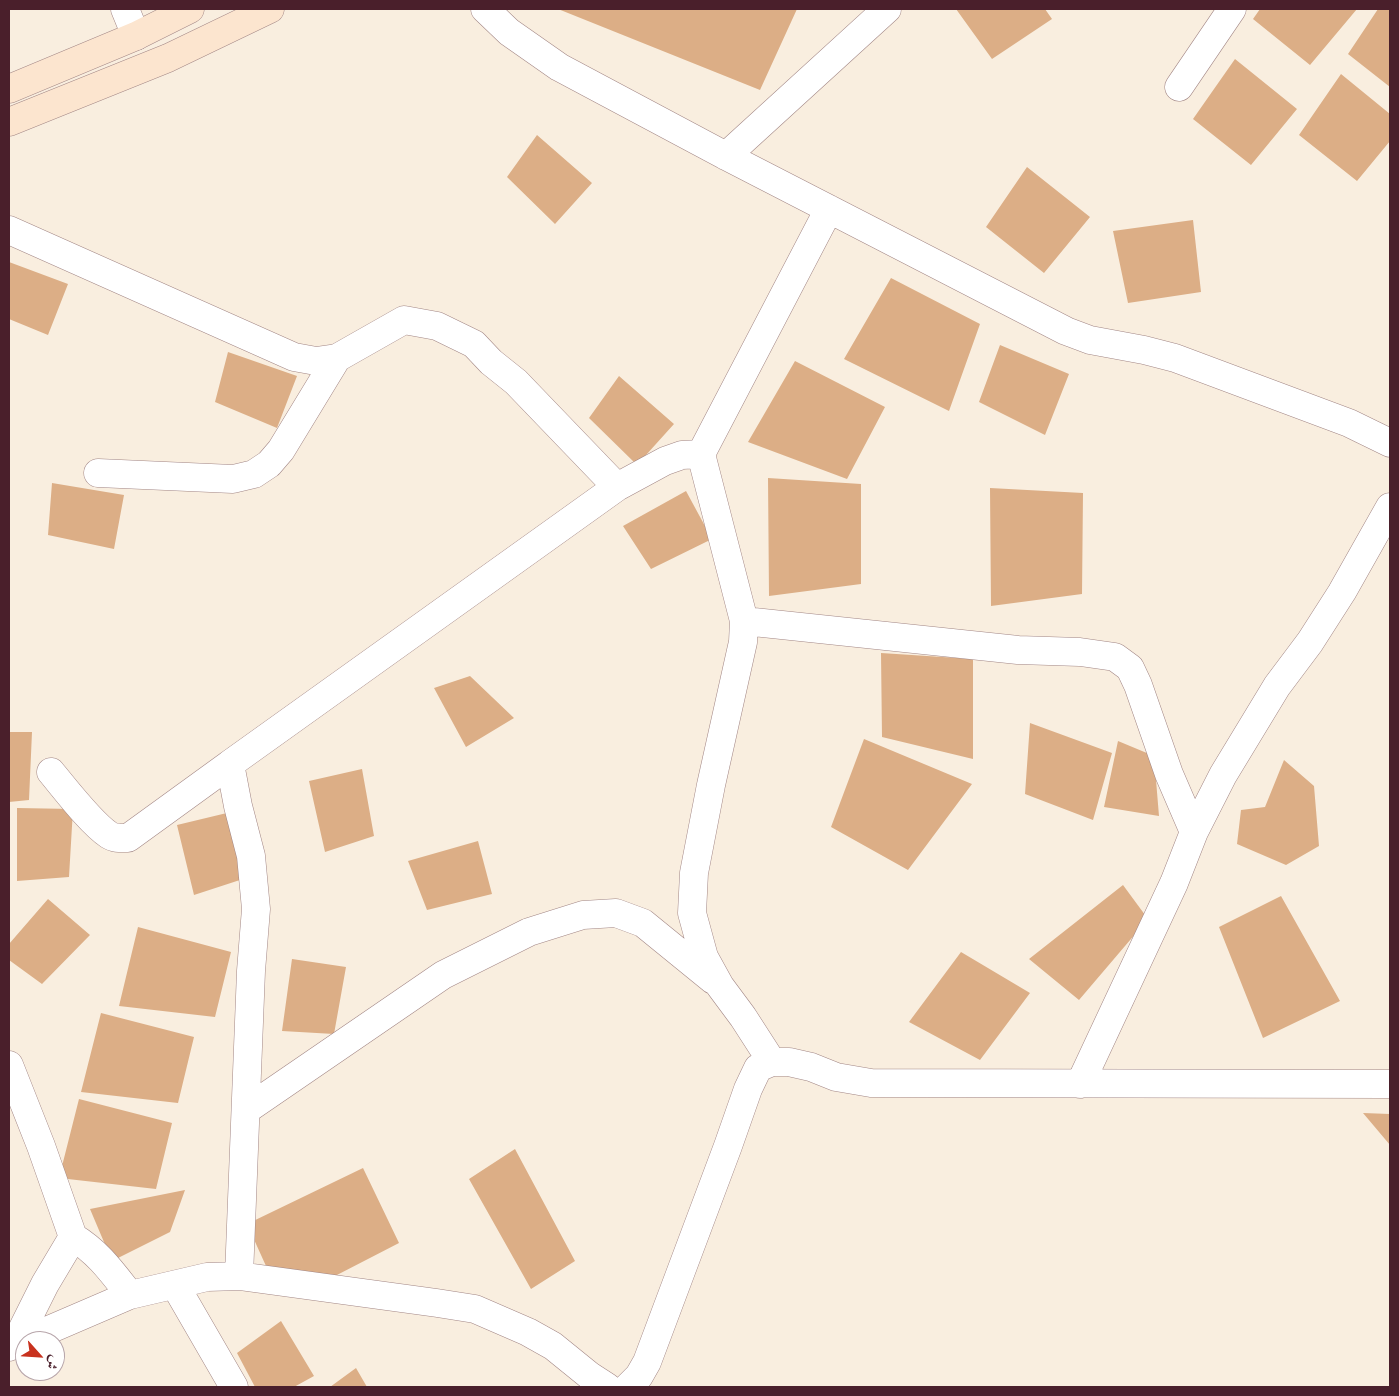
<!DOCTYPE html>
<meta charset="utf-8">
<style>
body{margin:0}
#map{position:relative;width:1399px;height:1396px;overflow:hidden;background:#f9eedf;font-family:"IM FELL DW Pica",Amiri,serif}
canvas{display:block}
.frame{position:absolute;inset:0;border:10px solid #4a1f2b;pointer-events:none}
.north{position:absolute;left:15px;top:1331px;width:50px;height:50px;box-sizing:border-box;background:#fff;border:1px solid #b7a5aa;border-radius:50%;rotate:116deg;font-size:14px;font-weight:700;line-height:20px;text-align:center;color:#4a1f2b}
.north::after{content:'';display:block;margin:auto;width:18px;height:22px;background:#c8321e;clip-path:polygon(50% 0,100% 100%,50% 72%,0 100%)}
</style>
<div id="map">
<canvas width="1399" height="1396"></canvas>
<div class="frame"></div>
<div class="north">ش</div>
</div>
<script>
const context = document.querySelector('canvas').getContext('2d');
context.lineJoin = 'round';
function paint(path, color) { context.fillStyle = color; context.fill(path, 'evenodd'); }
function strokePath(path, color, width, dash) { context.strokeStyle = color; context.lineWidth = width; context.lineCap = dash ? 'butt' : 'round'; context.setLineDash(dash || []); context.stroke(path); }
const building = new Path2D(`
 M 558,9 L 797,9 L 760,90 Z
 M 956,9 L 1045,9 L 1052,19 L 992,59 Z
 M 1260,9 L 1357,9 L 1310,65 L 1253,19 Z
 M 1378,9 L 1390,9 L 1390,87 L 1348,54 Z
 M 1235,59 L 1297,109 L 1251,165 L 1193,119 Z
 M 1341,74 L 1390,114 L 1390,141 L 1357,181 L 1299,135 Z
 M 537,135 L 592,183 L 555,224 L 507,177 Z
 M 1027,167 L 1090,217 L 1044,273 L 986,227 Z
 M 1193,220 L 1201,292 L 1128,303 L 1113,231 Z
 M 9,262 L 68,284 L 48,335 L 9,319 Z
 M 891,278 L 980,324 L 949,411 L 844,359 Z
 M 1000,345 L 1069,374 L 1045,435 L 979,402 Z
 M 228,352 L 297,376 L 277,428 L 215,402 Z
 M 795,361 L 885,407 L 847,479 L 748,442 Z
 M 619,376 L 674,424 L 637,465 L 589,418 Z
 M 768,478 L 861,484 L 861,584 L 769,596 Z
 M 52,483 L 124,495 L 114,549 L 48,535 Z
 M 990,488 L 1083,493 L 1082,594 L 991,606 Z
 M 686,491 L 712,539 L 651,569 L 623,526 Z
 M 881,653 L 973,659 L 973,759 L 882,737 Z
 M 470,676 L 514,718 L 466,747 L 434,688 Z
 M 1030,723 L 1112,753 L 1093,820 L 1025,794 Z
 M 9,732 L 32,732 L 29,800 L 9,802 Z
 M 864,739 L 972,784 L 908,870 L 831,827 Z
 M 1118,741 L 1154,756 L 1159,816 L 1104,807 Z
 M 1284,760 L 1314,786 L 1319,846 L 1286,865 L 1237,844 L 1241,810 L 1265,807 Z
 M 362,769 L 374,836 L 325,852 L 309,781 Z
 M 17,808 L 73,809 L 69,877 L 17,881 Z
 M 231,812 L 243,879 L 194,895 L 177,825 Z
 M 478,841 L 492,894 L 427,910 L 408,861 Z
 M 1123,885 L 1148,919 L 1079,1000 L 1029,959 Z
 M 1281,896 L 1340,1001 L 1263,1038 L 1219,927 Z
 M 48,899 L 90,935 L 42,984 L 9,960 L 9,944 Z
 M 138,927 L 231,952 L 215,1017 L 119,1006 Z
 M 961,952 L 1030,993 L 980,1060 L 909,1022 Z
 M 292,959 L 346,967 L 334,1034 L 282,1031 Z
 M 101,1013 L 194,1037 L 178,1103 L 81,1092 Z
 M 79,1099 L 172,1123 L 156,1189 L 59,1178 Z
 M 1363,1113 L 1390,1114 L 1390,1145 Z
 M 515,1149 L 575,1261 L 531,1289 L 469,1179 Z
 M 363,1168 L 399,1243 L 335,1276 L 266,1266 L 247,1224 Z
 M 185,1190 L 170,1232 L 112,1261 L 90,1209 Z
 M 281,1321 L 314,1376 L 294,1387 L 255,1387 L 237,1353 Z
 M 356,1368 L 367,1387 L 330,1387 Z`);
const minor = new Path2D(`
 M 125,9 L 136,36
 M 485,9 L 509,32 L 559,67 L 726,156 L 1066,331 L 1090,340 L 1144,350 L 1175,358 L 1349,423 L 1390,443
 M 1179,87 L 1232,9
 M 726,156 L 887,9
 M 9,230 L 294,357 L 316,361 L 337,358 L 404,320 L 437,326 L 474,344 L 491,362 L 516,382 L 617,487
 M 701,454 L 744,621 L 743,642 L 711,785 L 694,873 L 692,913 L 704,957 L 720,986 L 743,1017 L 772,1062
 M 98,473 L 233,479 L 254,474 L 269,464 L 281,450 L 337,358
 M 744,621 L 1018,650 L 1080,652 L 1115,657 L 1130,668 L 1138,685 L 1169,774 L 1194,832
 M 51,772 C 66,790 91,823 109,835 C 115,839 122,838 128,838 L 230,764
 M 9,1065 L 41,1146 L 73,1237 C 98,1252 112,1272 130,1295
 M 1080,1084 L 1174,883 L 1194,832 L 1223,775 L 1277,686 L 1310,642 L 1342,592 L 1390,507
 M 246,1110 L 443,975 L 529,932 L 583,915 L 616,913 L 643,923 L 713,980
 M 239,1276 L 251,971 L 256,909 L 251,856 L 238,806 L 230,764 L 617,487 L 665,461 L 682,455 L 701,454 L 829,209
 M 175,1285 L 234,1387
 M 15,1344 L 45,1284 L 73,1237
 M 9,1347 L 130,1295 L 207,1277 L 239,1276 L 437,1303 L 475,1309 L 528,1332 L 553,1346 L 590,1376 L 607,1387
 M 628,1387 L 639,1376 L 647,1362 L 728,1146 L 748,1089 L 758,1068 L 772,1062 L 789,1062 L 811,1067 L 836,1077 L 871,1083 L 1390,1084`);
const secondary = new Path2D(`
 M 9,89 L 136,36 L 190,9
 M 9,122 L 168,58 L 270,9`);
paint(building, '#dcae86');
strokePath(minor, '#a28685', 29);
strokePath(secondary, '#a28685', 29);
strokePath(minor, '#fff', 28);
strokePath(secondary, '#fce5cf', 28);
</script>
